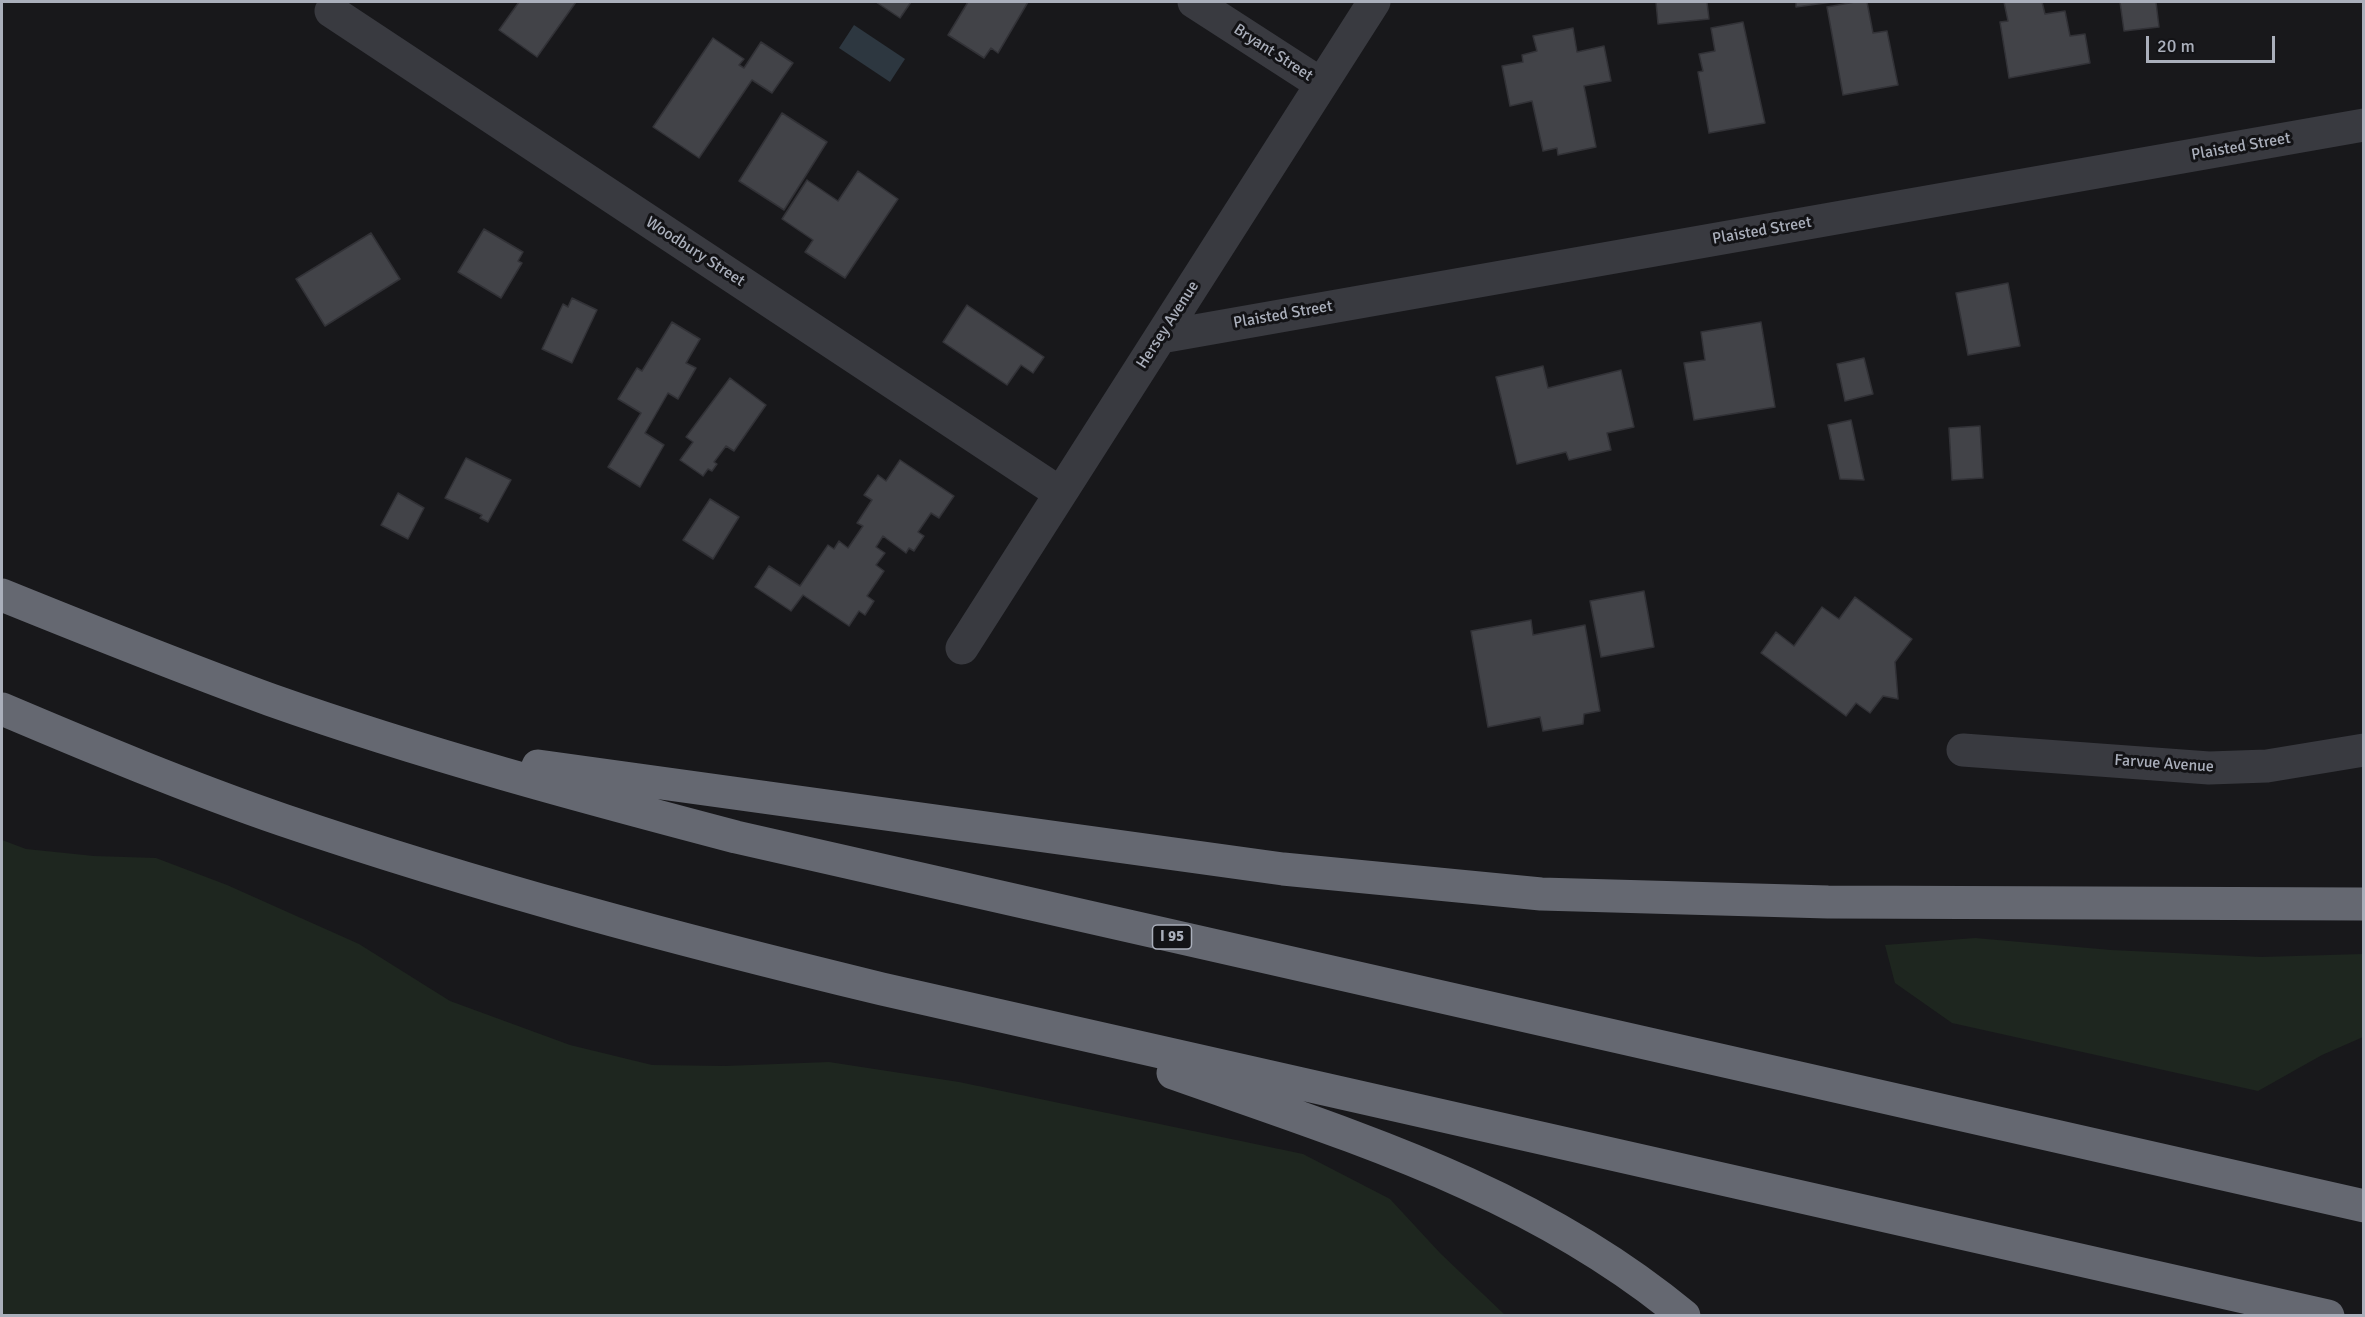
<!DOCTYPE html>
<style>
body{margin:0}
#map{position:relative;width:2365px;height:1317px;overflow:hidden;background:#18181b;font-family:Signika,sans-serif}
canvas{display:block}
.frame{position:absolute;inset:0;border:3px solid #aaafbb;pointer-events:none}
.scale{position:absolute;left:2146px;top:36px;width:129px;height:27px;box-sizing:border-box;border:3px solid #aaafbb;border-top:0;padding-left:8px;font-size:18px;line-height:21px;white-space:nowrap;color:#aaafbb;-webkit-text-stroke:4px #131316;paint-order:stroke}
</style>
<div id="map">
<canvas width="2365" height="1317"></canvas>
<div class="frame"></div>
<div class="scale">20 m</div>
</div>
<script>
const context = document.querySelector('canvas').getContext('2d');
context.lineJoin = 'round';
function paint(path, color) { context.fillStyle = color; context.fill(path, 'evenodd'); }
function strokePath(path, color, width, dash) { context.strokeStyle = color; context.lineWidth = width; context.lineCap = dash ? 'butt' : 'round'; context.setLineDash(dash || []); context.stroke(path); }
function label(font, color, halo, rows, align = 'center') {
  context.font = font + ' Signika,sans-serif'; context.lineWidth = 6; context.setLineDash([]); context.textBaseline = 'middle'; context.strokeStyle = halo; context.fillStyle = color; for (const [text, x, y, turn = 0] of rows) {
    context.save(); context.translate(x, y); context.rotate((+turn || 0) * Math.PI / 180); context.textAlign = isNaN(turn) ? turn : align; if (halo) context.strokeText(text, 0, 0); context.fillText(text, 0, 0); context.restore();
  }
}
const green = new Path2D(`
 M 2,840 L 26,849 L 94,856 L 156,858 L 227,885 L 359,944 L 450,1001 L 570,1045 L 652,1065 L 725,1066 L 829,1062 L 959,1082 L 1303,1154 L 1390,1199 L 1440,1253 L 1505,1315 L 2,1315 Z
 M 1975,938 L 2111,950 L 2261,957 L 2363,954 L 2363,1037 L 2322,1055 L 2258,1091 L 1952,1023 L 1895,983 L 1885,945 Z`);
const water = new Path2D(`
 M 854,25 L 905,59 L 890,82 L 839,48 Z`);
const building = new Path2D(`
 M 519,2 L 576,2 L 537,57 L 499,30 Z
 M 876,2 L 911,2 L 900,18 Z
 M 968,2 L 1028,2 L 998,53 L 991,48 L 984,58 L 948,35 Z
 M 1656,2 L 1707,2 L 1709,19 L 1658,24 Z
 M 1796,2 L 1832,2 L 1796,7 Z
 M 1855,2 L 1867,2 L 1873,33 L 1887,31 L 1898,85 L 1843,95 L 1827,7 Z
 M 2004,2 L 2042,2 L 2045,14 L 2065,11 L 2070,36 L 2085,34 L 2090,63 L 2009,78 L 2000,22 L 2008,21 Z
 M 2120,2 L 2156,2 L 2159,27 L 2124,31 Z
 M 1743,22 L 1765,123 L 1709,133 L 1698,72 L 1703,71 L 1699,54 L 1715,51 L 1711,28 Z
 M 1573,28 L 1577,52 L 1604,46 L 1611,81 L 1584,86 L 1596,147 L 1558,155 L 1557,148 L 1543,151 L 1532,101 L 1510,106 L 1502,66 L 1523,62 L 1522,55 L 1537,51 L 1533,36 Z
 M 713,38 L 744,59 L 739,65 L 744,68 L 761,42 L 793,63 L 772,93 L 752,80 L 699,158 L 653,127 Z
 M 782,113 L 827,142 L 784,210 L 739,181 Z
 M 858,171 L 898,199 L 845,278 L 805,252 L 813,240 L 782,219 L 807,180 L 838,201 Z
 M 484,229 L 523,252 L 518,261 L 522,263 L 501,298 L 458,272 Z
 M 371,233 L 400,279 L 325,326 L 296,279 Z
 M 2008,283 L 2020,346 L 1968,355 L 1956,293 Z
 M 572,298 L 597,310 L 572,363 L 542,349 L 563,304 L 568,307 Z
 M 967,305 L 1044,357 L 1033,373 L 1021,365 L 1007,385 L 943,342 Z
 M 672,322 L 700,339 L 686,363 L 696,368 L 678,399 L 668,393 L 645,433 L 664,445 L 640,487 L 608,467 L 641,413 L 618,399 L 637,368 L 642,371 Z
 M 1761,322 L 1775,407 L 1694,420 L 1684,363 L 1705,360 L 1701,332 Z
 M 1864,358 L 1873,394 L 1845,401 L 1837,364 Z
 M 1543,366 L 1548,388 L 1621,370 L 1634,427 L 1607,433 L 1611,450 L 1569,460 L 1566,452 L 1517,464 L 1496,377 Z
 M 730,378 L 766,405 L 734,451 L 726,446 L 714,462 L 717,464 L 712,471 L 708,469 L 703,476 L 680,460 L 693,442 L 686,437 Z
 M 1851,420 L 1864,480 L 1840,479 L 1828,425 Z
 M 1980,426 L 1983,478 L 1952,480 L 1949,428 Z
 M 466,458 L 511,480 L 488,522 L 480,518 L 482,515 L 445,498 Z
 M 900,460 L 954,496 L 939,518 L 931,513 L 918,532 L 924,536 L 914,551 L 909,548 L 906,553 L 883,536 L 876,547 L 885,553 L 876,565 L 884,571 L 867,596 L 874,601 L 865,615 L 859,611 L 849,626 L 803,595 L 791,611 L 755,587 L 769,566 L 800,586 L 828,545 L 834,549 L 839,541 L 848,548 L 863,526 L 857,523 L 872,500 L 864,495 L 878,475 L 886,481 Z
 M 398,493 L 424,508 L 408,539 L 381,525 Z
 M 710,499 L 739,517 L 713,559 L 683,540 Z
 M 1644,591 L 1654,647 L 1601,657 L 1590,601 Z
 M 1855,597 L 1912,639 L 1895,662 L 1898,699 L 1883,696 L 1870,713 L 1856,703 L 1846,716 L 1761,653 L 1776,632 L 1794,646 L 1822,607 L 1839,619 Z
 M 1531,620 L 1533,635 L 1585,625 L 1600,711 L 1584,714 L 1583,724 L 1543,731 L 1540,717 L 1488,727 L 1471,631 Z`);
const minor = new Path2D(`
 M 1194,2 L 1321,84
 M 331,11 L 1060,493
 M 1161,337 L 2364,125
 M 962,648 L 1374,2
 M 1963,750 L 2209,768 L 2267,766 L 2364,750`);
const motorway = new Path2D(`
 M 2,595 C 91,631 181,667 271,700 C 424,754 580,796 736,837 L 2364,1206
 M 2,709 C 94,748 187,787 283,820 C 480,887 680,940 882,989 L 2328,1316
 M 538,766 L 1283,869 L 1541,894 L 1828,902 L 2364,904
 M 1173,1073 C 1354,1137 1534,1191 1684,1316`);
const shields = [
 [1172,937,39]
];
const shieldNames = [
 ["I 95",1172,937]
];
const streetNames = [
 ["Bryant Street",1273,53,33],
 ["Plaisted Street",2241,147,-10],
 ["Plaisted Street",1762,231,-10],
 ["Woodbury Street",695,252,33],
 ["Plaisted Street",1283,315,-10],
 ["Hersey Avenue",1168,325,-57],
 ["Farvue Avenue",2164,764,4]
];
paint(green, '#1e261f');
paint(water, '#2d3740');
paint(building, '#424348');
strokePath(building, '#323237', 1.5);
strokePath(minor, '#393a40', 33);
strokePath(motorway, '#656871', 33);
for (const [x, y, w] of shields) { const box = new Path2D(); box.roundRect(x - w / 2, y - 12, w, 24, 4.5); context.fillStyle = '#131316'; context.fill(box); strokePath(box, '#aaafbb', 1.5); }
label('bold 15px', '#aaafbb', null, shieldNames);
label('16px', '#aaafbb', '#131316', streetNames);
</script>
